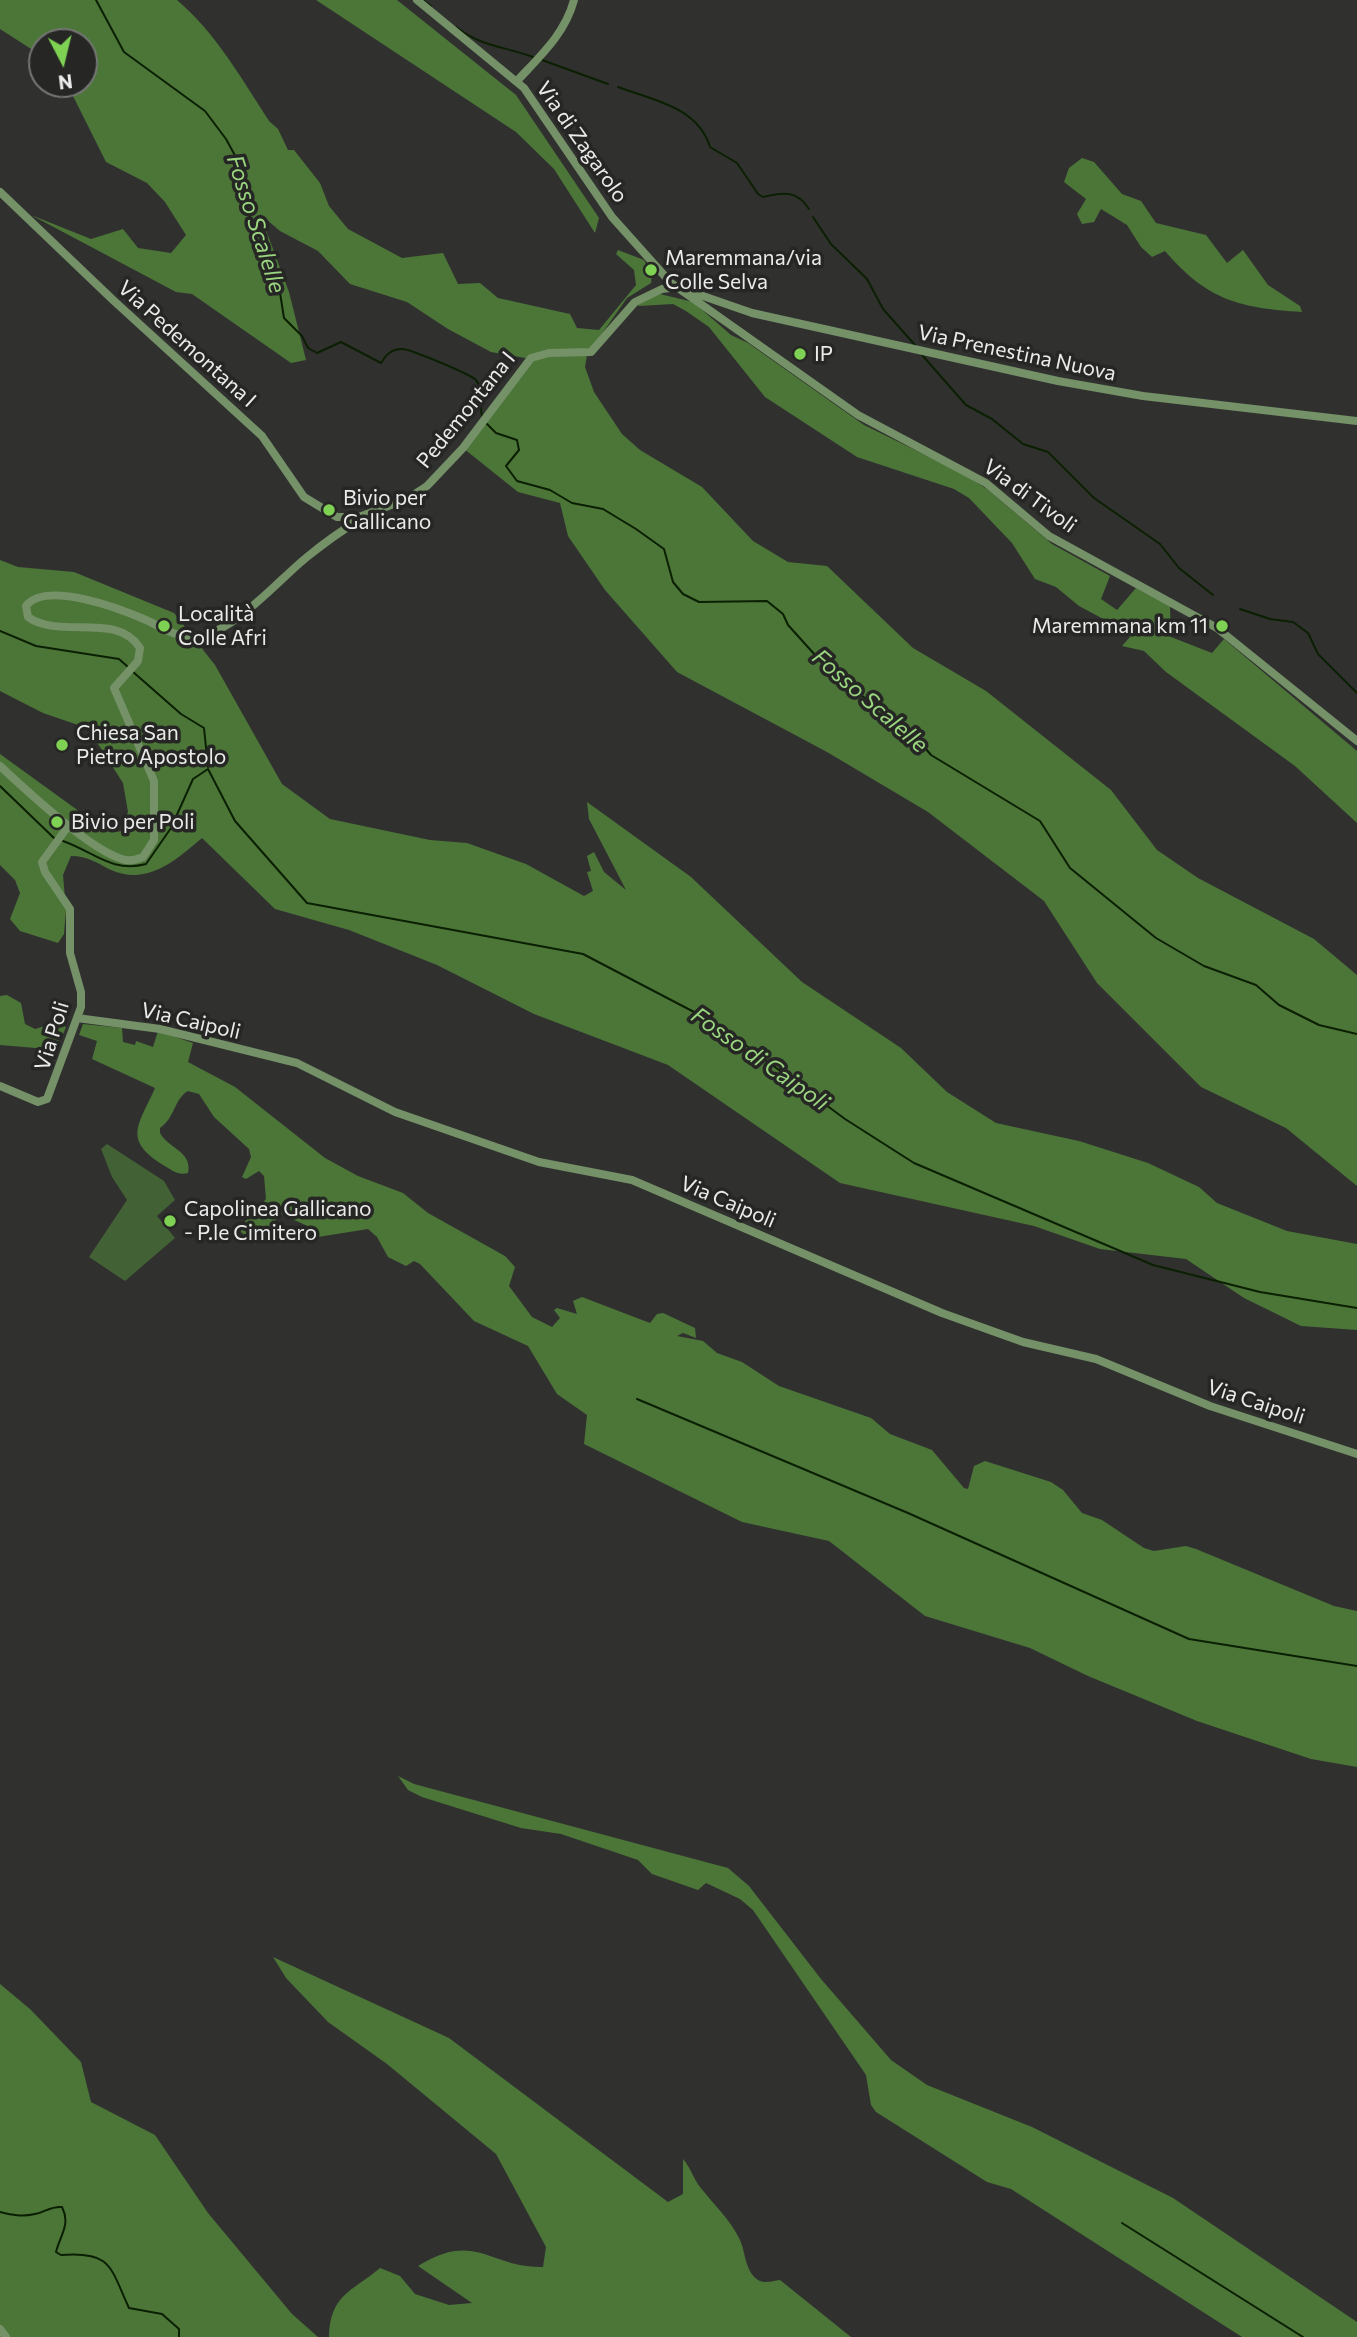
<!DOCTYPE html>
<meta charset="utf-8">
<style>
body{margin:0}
#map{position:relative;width:1357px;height:2337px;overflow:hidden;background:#30312f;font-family:Commissioner,sans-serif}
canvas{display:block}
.north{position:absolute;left:28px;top:28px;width:70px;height:70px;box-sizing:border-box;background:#262725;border:2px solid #747574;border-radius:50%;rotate:173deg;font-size:19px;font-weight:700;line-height:28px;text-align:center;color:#eaebea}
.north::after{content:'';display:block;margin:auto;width:24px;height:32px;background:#7ed153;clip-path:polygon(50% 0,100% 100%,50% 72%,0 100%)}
</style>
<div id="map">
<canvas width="1357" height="2337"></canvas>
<div class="north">N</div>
</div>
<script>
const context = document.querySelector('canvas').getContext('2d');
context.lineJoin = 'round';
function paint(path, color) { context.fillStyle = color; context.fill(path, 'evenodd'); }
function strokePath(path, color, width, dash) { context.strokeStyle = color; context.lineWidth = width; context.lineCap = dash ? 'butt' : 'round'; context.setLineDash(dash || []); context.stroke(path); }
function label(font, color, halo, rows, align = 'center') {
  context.font = font + ' Commissioner,sans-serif'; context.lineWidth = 7; context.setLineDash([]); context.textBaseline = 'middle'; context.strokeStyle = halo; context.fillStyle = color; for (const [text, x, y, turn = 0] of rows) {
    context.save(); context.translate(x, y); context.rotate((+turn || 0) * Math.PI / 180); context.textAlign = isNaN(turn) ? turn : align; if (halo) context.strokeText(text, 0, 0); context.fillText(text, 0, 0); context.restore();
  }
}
const green = new Path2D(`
 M 107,1144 L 164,1181 L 175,1200 L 157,1216 L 175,1238 L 125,1281 L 89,1257 L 127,1200 L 112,1177 L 101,1149 Z`);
const forest = new Path2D(`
 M 0,0 L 177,0 C 215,32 242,79 269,121 L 278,129 L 288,150 L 294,150 L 320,183 L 329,206 L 348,229 L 402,258 L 443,253 L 458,284 L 480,283 L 498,298 L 570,314 L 577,328 L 599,330 L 636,285 L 634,270 L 616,254 L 618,250 L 644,260 L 652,275 L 651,283 L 627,298 L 587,355 L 585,367 L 594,392 L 622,434 L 640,450 L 702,487 L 753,541 L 788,562 L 827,566 L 913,648 L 986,691 L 1111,790 L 1157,850 L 1198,878 L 1314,939 L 1357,975 L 1357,1186 L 1286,1128 L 1201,1087 L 1097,983 L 1044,901 L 928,812 L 827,752 L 677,672 L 605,590 L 568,536 L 560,503 L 518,492 L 463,448 L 531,359 L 491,352 L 448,329 L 407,302 L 350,284 L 318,251 L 280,231 L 260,214 L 289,292 L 306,360 L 291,363 L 192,294 L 176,292 L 31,215 L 91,239 L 123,229 L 138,248 L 171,253 L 186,235 L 165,202 L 147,183 L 106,162 L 67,84 L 84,84 L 84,42 L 42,42 L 42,56 L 0,29 Z
 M 316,0 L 397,0 L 516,95 L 599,218 L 595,233 L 554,169 L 516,132 Z
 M 1082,158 L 1094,162 L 1122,194 L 1141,201 L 1156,223 L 1206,235 L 1227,263 L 1243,250 L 1268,285 L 1300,306 L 1302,312 C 1239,308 1207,300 1165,251 L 1152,257 L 1141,247 L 1127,225 L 1101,209 L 1094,222 L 1082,224 L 1077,214 L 1086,199 L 1064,182 L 1069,168 Z
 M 660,294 L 693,302 L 731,335 L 748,343 L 864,425 L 962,473 L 987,489 L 1052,544 L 1110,576 L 1101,599 L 1117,610 L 1136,588 L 1170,606 L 1171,637 L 1212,653 L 1224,639 L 1357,751 L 1357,823 L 1295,766 L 1166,672 L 1144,651 L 1122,646 L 1130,637 L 1124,630 L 1079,606 L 1056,587 L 1035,579 L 1012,543 L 969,498 L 954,489 L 857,457 L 765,397 L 709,327 L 686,311 L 673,304 L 639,306 L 635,304 Z
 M 0,560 L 18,567 L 74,572 L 174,613 L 215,665 L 282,784 L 330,819 L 430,840 L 467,843 L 526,864 L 584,896 L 593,891 L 587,872 L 591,871 L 587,856 L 594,852 L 604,872 L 626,890 L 589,819 L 587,802 L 691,877 L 802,982 L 901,1048 L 947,1092 L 996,1123 L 1079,1141 L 1148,1163 L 1199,1187 L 1217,1203 L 1287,1231 L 1357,1244 L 1357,1330 L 1301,1326 L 1244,1298 L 1186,1259 L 1100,1249 L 1034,1226 L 840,1183 L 668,1065 L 534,1014 L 437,965 L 349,930 L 275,909 L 202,838 C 176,860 148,886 111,870 C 97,863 88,856 71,856 L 63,875 L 66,910 L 64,934 L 58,943 L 20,931 L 10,919 L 20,893 L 15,880 L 0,865 L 0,754 L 87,817 L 116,832 L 122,831 L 128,812 L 123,783 L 91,733 L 81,726 L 43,713 L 0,691 Z
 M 7,995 L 21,1003 L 25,1024 L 35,1029 L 59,1022 L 66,1027 L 61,1039 L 48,1049 L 0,1045 L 0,996 Z
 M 83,1024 L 122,1028 L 123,1042 L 135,1045 L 136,1041 L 153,1047 L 158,1031 L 193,1043 L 188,1062 L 235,1087 L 325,1158 L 358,1176 L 403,1193 L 428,1213 L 505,1256 L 515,1267 L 509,1286 L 532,1317 L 552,1327 L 560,1318 L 554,1310 L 557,1308 L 577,1314 L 573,1301 L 582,1297 L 650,1323 L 657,1314 L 663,1313 L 695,1328 L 696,1338 L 683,1333 L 677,1336 L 703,1341 L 717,1353 L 742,1362 L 779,1386 L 871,1418 L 890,1434 L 932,1450 L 964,1488 L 968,1489 L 974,1466 L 985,1461 L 1051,1482 L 1063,1490 L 1082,1513 L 1102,1520 L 1144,1548 L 1154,1551 L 1186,1546 L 1196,1549 L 1334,1606 L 1357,1611 L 1357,1767 L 1311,1759 L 1197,1721 L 1088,1676 L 1030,1648 L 925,1616 L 829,1541 L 742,1522 L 584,1444 L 587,1415 L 557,1394 L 528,1346 L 474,1321 L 420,1264 L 414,1261 L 406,1266 L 388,1257 L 377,1237 L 368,1229 L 318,1237 L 312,1228 L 281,1214 L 255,1244 L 241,1232 L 241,1226 L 266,1199 L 264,1176 L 259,1171 L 246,1179 L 242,1177 L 251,1157 L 249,1149 L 214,1117 L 199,1094 L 188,1091 C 174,1099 175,1118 160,1128 L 160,1133 C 168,1148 193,1152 188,1173 C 178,1176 172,1170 163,1165 C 122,1139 139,1125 155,1088 L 92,1059 L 97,1041 L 79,1035 Z
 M 398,1776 L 414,1784 L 728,1868 L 749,1886 L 821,1979 L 891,2060 L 927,2085 L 1032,2127 L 1173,2198 L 1357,2322 L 1357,2337 L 1242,2337 L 1011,2189 L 987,2182 L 876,2112 L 871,2105 L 866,2075 L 753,1910 L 740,1899 L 706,1883 L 698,1890 L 652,1874 L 638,1860 L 561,1834 L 521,1828 L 422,1797 L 408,1790 Z
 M 273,1957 L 449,2038 L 668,2202 L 683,2194 L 683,2159 C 691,2168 693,2178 700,2187 C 714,2205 730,2219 740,2240 C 746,2254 745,2271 758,2280 C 765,2284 772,2281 780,2280 L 851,2337 L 329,2337 C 330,2295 351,2292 380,2268 L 400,2276 L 415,2294 L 449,2305 L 472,2303 L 418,2266 C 476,2230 489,2268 543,2267 L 546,2247 L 496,2154 L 387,2064 L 328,2022 L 286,1978 Z
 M 0,1984 L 30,2009 L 81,2062 L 91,2102 L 155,2135 L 208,2213 L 292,2314 L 318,2337 L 0,2337 Z`);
const stream = new Path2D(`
 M 96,0 L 124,52 L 205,111 L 226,139 L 238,161 L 238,181 L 246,211 L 259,231 L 268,267 L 278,280 L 284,318 L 302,336 L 308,348 L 317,353 L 341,342 L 381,363 C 386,355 391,349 402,349 C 410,349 470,374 476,380 C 485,391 479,404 482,416
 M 423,0 L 431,6
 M 456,27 C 482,47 503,46 533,57
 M 542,60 L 608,84
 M 618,87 C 653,100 698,107 710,147 L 737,163 L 758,194 L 763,197 C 783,192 797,190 809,209
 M 813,217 L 831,244 L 867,279 L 883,309 L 915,345
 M 922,355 L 966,405 L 992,419 L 1023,444 L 1048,452 L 1094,498 L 1160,544 L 1179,568 L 1213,595
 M 486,423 L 496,433 L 517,440 L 519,450 L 506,466 L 517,481 L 550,490 L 572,503 L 603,509 L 636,529 L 664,549 L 673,582 L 683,594 L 699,602 L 767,601 L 783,614 L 788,625 L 834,676 L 909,729 L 931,755 L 1040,821 L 1070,868 L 1156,938 L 1204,966 L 1256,985 L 1279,1005 L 1319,1025 L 1357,1034
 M 1240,609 L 1270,619 L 1293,622 L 1308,633 L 1318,654 L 1357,693
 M 0,631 L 36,646 L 119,659 L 128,667
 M 132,671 L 181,714 L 204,728 L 208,767
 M 0,786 L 54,838
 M 63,841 C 94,852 112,873 146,864 L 171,828 L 193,779 L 208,769 L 235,821 L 307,903 L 583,954 L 717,1024 L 845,1119 L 914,1163 L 1153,1265 L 1260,1292 L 1357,1308
 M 637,1399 L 908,1513 L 1189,1639 L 1357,1666
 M 0,2212 C 12,2215 22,2217 35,2214 C 46,2212 50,2206 62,2207 C 71,2225 60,2235 56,2252 L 61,2255 C 112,2251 110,2267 129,2308 L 162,2314 L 179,2329 L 179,2337
 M 1122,2223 L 1303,2337`);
const secondary = new Path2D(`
 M 417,0 L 524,88 L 612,217 L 671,283 L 858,415 L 986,483 L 1049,536 L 1217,628 L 1357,741
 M 517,81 C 540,56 565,34 574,0
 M 0,192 L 113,300 L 262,436 L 304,497 L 337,517 L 359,517 L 407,499 L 427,486 L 463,448 L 531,358 L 549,353 L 591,352 L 635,302 L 662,289 L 677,287 L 752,313 L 1058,381 L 1143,396 L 1357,421
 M 0,766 C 27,791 89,849 122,859 C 129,862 136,860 143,857 L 154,840 L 154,781 L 114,688 L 138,661 L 140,648 C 117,611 60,640 28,617 L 26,606 C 46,580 121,609 146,620 C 162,627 173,636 191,637 C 230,638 277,581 307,557 C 323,544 341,531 359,520
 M 77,1018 L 160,1029 L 297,1063 L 395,1112 L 539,1162 L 632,1180 L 942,1313 L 1023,1342 L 1096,1359 L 1210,1406 L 1357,1454
 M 0,1086 L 38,1102 L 47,1099 L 81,1007 L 81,992 L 70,953 L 70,909 L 45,872 L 42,862 L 69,825
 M 0,2329 L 6,2337`);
const markers = [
 [651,270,7,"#7ed153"],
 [800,354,7,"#7ed153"],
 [329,510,7,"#7ed153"],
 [164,626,7,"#7ed153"],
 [1222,626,7,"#7ed153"],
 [62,745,7,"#7ed153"],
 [57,822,7,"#7ed153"],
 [170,1221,7,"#7ed153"]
];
const streetNames = [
 ["Via di Zagarolo",582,142,55],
 ["Via Pedemontana I",187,344,42],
 ["Via Prenestina Nuova",1017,353,12],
 ["Pedemontana I",466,410,-51],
 ["Via di Tivoli",1030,496,36],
 ["Via Caipoli",191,1021,13],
 ["Via Poli",52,1036,-73],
 ["Via Caipoli",728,1202,23],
 ["Via Caipoli",1256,1402,18]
];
const poiNames = [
 ["Maremmana/via",665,258],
 ["Colle Selva",665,282],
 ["IP",814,354],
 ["Bivio per",343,498],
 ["Gallicano",343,522],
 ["Località",178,614],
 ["Colle Afri",178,638],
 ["Maremmana km 11",1208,626,"right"],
 ["Chiesa San",76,733],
 ["Pietro Apostolo",76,757],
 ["Bivio per Poli",71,822],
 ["Capolinea Gallicano",184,1209],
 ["- P.le Cimitero",184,1233]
];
const waterNames = [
 ["Fosso Scalelle",256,224,72],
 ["Fosso Scalelle",870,701,41],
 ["Fosso di Caipoli",760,1059,35]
];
paint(green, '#426134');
paint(forest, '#4c7538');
strokePath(stream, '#0b1f02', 2);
strokePath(secondary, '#759168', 8);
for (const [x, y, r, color] of markers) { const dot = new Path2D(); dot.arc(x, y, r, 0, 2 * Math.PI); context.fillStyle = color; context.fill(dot); strokePath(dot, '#262725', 2.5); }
label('21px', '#eaebea', '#262725', streetNames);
label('21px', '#eaebea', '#262725', poiNames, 'left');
label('italic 23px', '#9ad57f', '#262725', waterNames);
</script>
